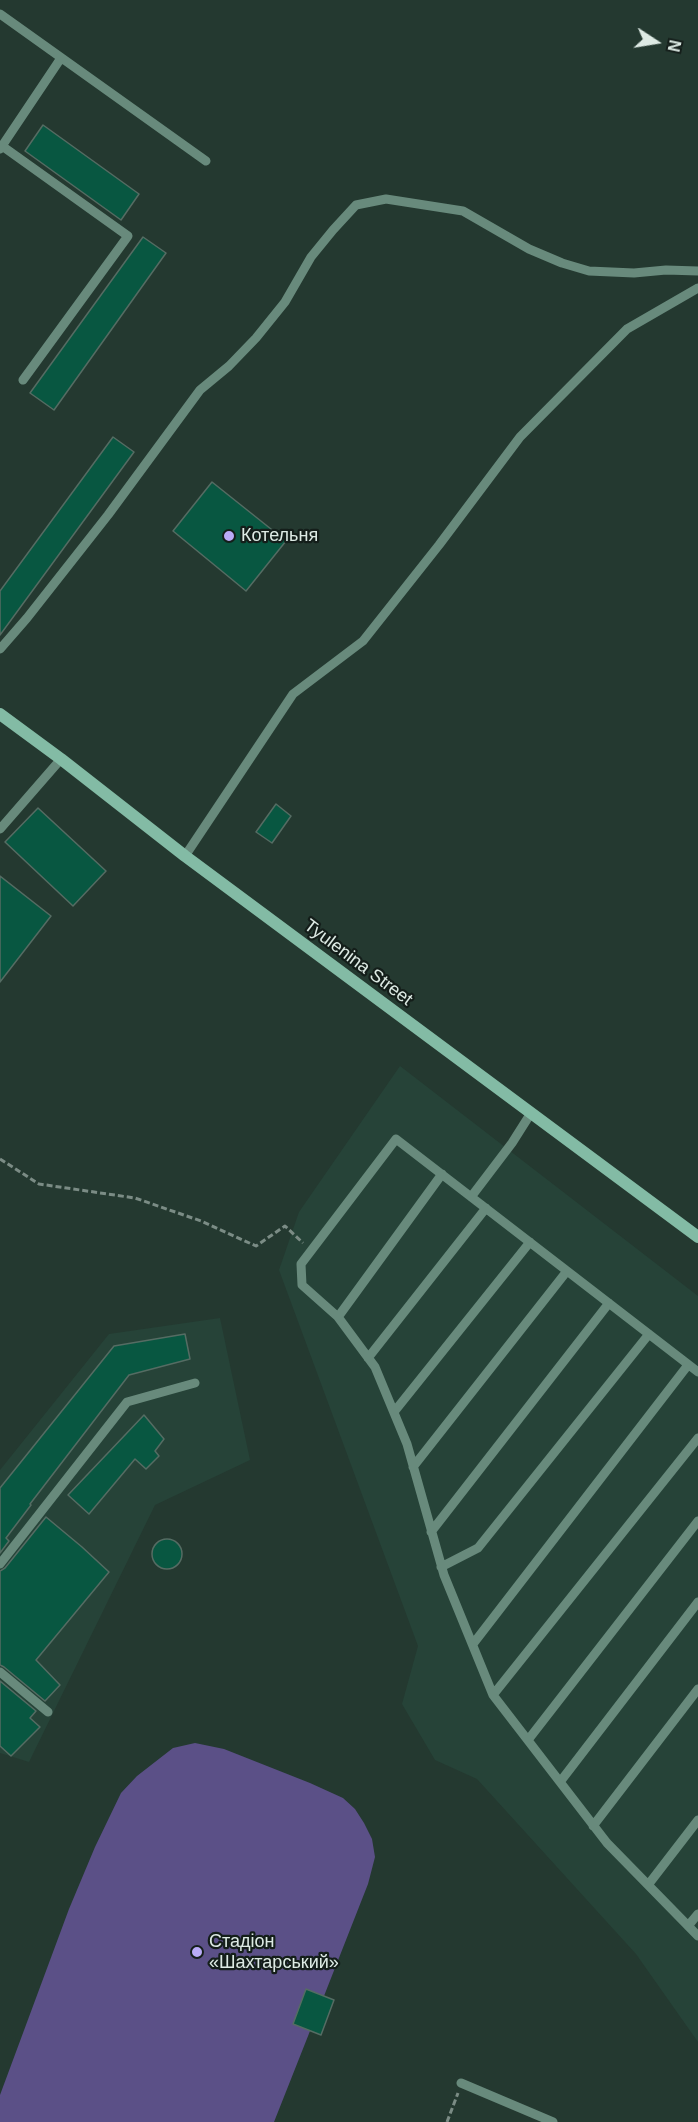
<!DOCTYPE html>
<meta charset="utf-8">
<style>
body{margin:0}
#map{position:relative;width:698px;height:2122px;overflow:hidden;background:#243930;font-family:Arial,sans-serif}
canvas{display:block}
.north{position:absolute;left:626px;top:12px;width:60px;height:60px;-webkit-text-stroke:4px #141e1a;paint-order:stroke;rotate:102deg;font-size:16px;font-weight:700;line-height:24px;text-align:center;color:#ddeae4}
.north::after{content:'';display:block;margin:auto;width:21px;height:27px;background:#ddeae4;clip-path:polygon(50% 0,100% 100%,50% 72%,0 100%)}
</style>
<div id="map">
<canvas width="698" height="2122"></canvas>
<div class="north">N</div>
</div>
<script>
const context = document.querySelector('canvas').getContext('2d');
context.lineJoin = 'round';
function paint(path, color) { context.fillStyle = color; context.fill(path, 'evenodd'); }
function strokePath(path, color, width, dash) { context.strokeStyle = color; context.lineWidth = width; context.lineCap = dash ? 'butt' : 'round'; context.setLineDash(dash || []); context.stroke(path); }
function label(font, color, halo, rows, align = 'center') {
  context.font = font + ' Arial,sans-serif'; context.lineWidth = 4.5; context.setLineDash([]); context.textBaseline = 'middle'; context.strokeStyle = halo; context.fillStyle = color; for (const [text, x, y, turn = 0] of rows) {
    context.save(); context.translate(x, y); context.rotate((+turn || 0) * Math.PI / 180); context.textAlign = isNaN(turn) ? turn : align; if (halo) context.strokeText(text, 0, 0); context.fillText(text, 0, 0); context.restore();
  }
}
const built = new Path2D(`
 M 400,1066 L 698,1296 L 698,2042 L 636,1954 L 477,1779 L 435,1760 L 402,1704 L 418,1646 L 279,1270 L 299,1212 Z
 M 220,1318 L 250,1460 L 155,1505 L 29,1762 L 0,1753 L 0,1470 L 109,1334 Z`);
const green = new Path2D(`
 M 195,1743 L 224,1749 L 310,1783 L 343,1798 L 355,1809 L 364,1823 L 372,1839 L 375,1857 L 368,1884 L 324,1996 L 334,2000 L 321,2035 L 310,2031 L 274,2122 L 0,2122 L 0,2095 L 69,1909 L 95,1847 L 121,1793 L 137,1776 L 173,1748 Z`);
const building = new Path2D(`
 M 43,125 L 139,194 L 121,220 L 25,151 Z
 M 143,237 L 166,253 L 54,410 L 30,393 Z
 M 113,437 L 134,452 L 0,635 L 0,591 Z
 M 212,482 L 286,541 L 246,591 L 173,531 Z
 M 276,804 L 291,816 L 272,843 L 256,832 Z
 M 38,808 L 106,871 L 73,906 L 5,842 Z
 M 0,876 L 51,916 L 0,982 Z
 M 185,1334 L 190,1359 L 129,1375 L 30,1504 L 31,1505 L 6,1538 L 9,1541 L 0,1553 L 0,1488 L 114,1346 Z
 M 144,1415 L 164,1439 L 155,1451 L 159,1456 L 146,1469 L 135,1459 L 89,1514 L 68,1495 Z
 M 46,1517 L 82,1547 L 109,1572 L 36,1660 L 60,1685 L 45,1701 L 4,1667 L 0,1665 L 0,1571 L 5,1568 Z
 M152 1554a15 15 0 1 1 30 0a15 15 0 1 1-30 0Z
 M 0,1681 L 36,1711 L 30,1718 L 40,1727 L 11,1756 L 0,1746 Z
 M 306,1989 L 334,2000 L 321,2035 L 293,2024 Z`);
const path = new Path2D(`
 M 0,1159 L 39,1184 L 135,1198 L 201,1221 L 256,1246 L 285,1226 L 303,1243
 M 447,2122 L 458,2093`);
const lane = new Path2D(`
 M 0,14 L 206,161
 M 2,146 L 61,58
 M 0,149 L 2,146 L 128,236 L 23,380
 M 0,649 L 27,618 L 108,515 L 200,390 L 229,366 L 256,338 L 285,302 L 311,257 L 333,230 L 356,205 L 386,199 L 463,211 L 529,249 L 562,263 L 589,271 L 634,273 L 666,270 L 698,271
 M 0,829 L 61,759
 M 185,856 L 293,694 L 363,641 L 439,545 L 520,437 L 627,329 L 698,288
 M 471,1197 L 512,1143 L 531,1113
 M 338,1317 L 442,1174
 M 368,1358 L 486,1208
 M 698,1372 L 396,1139 L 301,1264 L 302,1285 L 338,1317 L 375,1367 L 407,1444 L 444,1575 L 493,1695 L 607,1843 L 698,1936
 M 394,1412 L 530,1242
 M 413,1467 L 567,1271
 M 431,1532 L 609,1303
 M 0,1564 L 127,1402 L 195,1383
 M 441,1567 L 478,1548 L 649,1334
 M 473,1644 L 688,1365
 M 0,1672 L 48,1712
 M 493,1695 L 698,1438
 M 528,1740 L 698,1521
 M 560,1782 L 698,1602
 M 593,1826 L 698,1689
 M 648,1885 L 698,1820
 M 688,1926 L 698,1914
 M 461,2083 L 553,2122`);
const secondary = new Path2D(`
 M 0,714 L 61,759 L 185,856 L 698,1237`);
const markers = [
 [229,536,6,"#b9abf7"],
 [197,1952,6,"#b9abf7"]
];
const poiNames = [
 ["Котельня",241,536],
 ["Стадіон",209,1942],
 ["«Шахтарський»",209,1963]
];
const streetNames = [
 ["Tyulenina Street",358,963,37]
];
paint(built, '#264338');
paint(green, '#5b5087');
paint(building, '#085741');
strokePath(building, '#556c63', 1.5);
strokePath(path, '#7b8c85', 3, [6, 3]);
strokePath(lane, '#688a7c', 9);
strokePath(secondary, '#83bba5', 12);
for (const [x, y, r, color] of markers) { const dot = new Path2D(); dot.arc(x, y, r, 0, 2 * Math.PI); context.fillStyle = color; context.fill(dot); strokePath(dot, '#141e1a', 2); }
label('18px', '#ddeae4', '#141e1a', poiNames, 'left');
label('18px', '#ddeae4', '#141e1a', streetNames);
</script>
